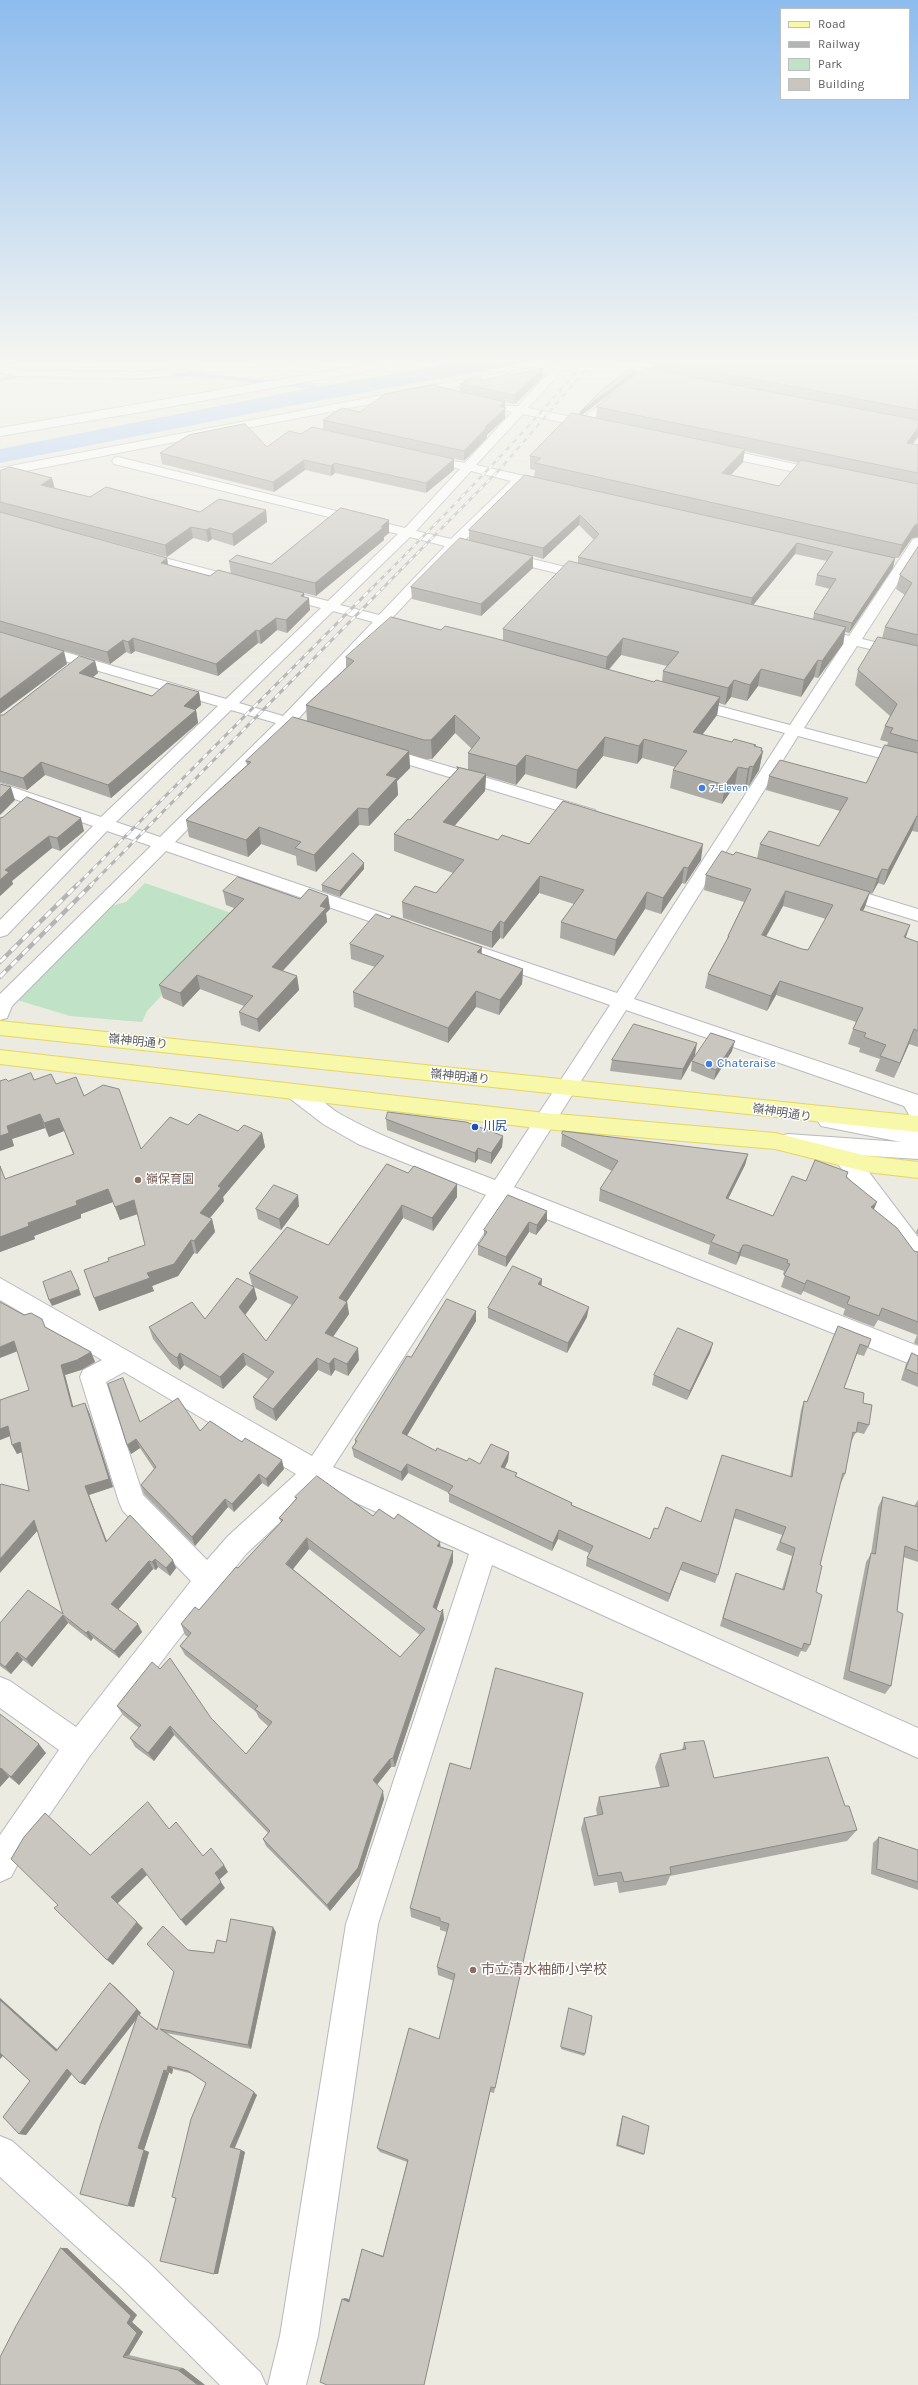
<!DOCTYPE html>
<meta charset="utf-8">
<style>
body{margin:0}
#map{position:relative;width:918px;height:2385px;overflow:hidden;background:#ecebe2;font-family:Karla,sans-serif}
canvas{display:block}
.legend{position:absolute;left:780px;top:8px;width:130px;height:92px;box-sizing:border-box;background:#fff;border:1px solid #bdbec0;margin:0;padding:5px 7px;list-style:none;font-size:12px;color:#5b5d62}
.legend li{display:flex;align-items:center;gap:8px;height:20px}
.legend b{width:20px;border:1px solid #bdbec0}
</style>
<div id="map">
<canvas width="918" height="2385"></canvas>
<ul class="legend">
<li><b style="height:5px;background:#f8f8ab"></b>Road</li>
<li><b style="height:5px;background:#b3b4b4"></b>Railway</li>
<li><b style="height:11px;background:#c0e2c6"></b>Park</li>
<li><b style="height:11px;background:#c8c6bf"></b>Building</li>
</ul>
</div>
<script>
const context = document.querySelector('canvas').getContext('2d');
context.lineJoin = 'round';
function paint(path, color) { context.fillStyle = color; context.fill(path, 'evenodd'); }
function strokePath(path, color, width, dash) { context.strokeStyle = color; context.lineWidth = width; context.lineCap = dash ? 'butt' : 'round'; context.setLineDash(dash || []); context.stroke(path); }
function label(font, color, halo, rows, align = 'center') {
  context.font = font + ' Karla,"Noto Sans JP",sans-serif'; context.lineWidth = 3; context.setLineDash([]); context.textBaseline = 'middle'; context.strokeStyle = halo; context.fillStyle = color; for (const [text, x, y, turn = 0] of rows) {
    context.save(); context.translate(x, y); context.rotate((+turn || 0) * Math.PI / 180); context.textAlign = isNaN(turn) ? turn : align; if (halo) context.strokeText(text, 0, 0); context.fillText(text, 0, 0); context.restore();
  }
}
const green = new Path2D(`
 M 145,883 L 237,915 L 147,1011 L 142,1022 L 70,1016 L 17,1000 L 107,907 L 126,902 Z`);
const stream = new Path2D(`
 M 0,372 L 19,376
 M 114,377 L 139,378 L 192,374 L 338,390
 M 0,380 L 15,377`);
const river = new Path2D(`
 M 472,360 L 519,360 L 516,364 L 509,366 L 290,406 L 0,463 L 0,449 L 290,392 Z`);
const minor = new Path2D(`
 M 186,360 L 200,360 L 168,376 L 138,378 L 14,376 L 0,371 L 0,364 L 16,370 L 138,372 L 166,370 Z
 M 252,360 L 268,360 L 285,366 L 305,360 L 322,360 L 285,372 Z
 M 391,360 L 415,360 L 410,363 L 135,413 L 0,436 L 0,428 Z
 M 585,360 L 613,360 L 608,363 L 563,370 L 528,408 L 582,419 L 616,391 L 624,391 L 624,395 L 593,421 L 608,425 L 610,427 L 608,429 L 604,431 L 523,414 L 476,465 L 555,483 L 557,486 L 555,489 L 551,490 L 523,483 L 463,542 L 471,544 L 473,547 L 471,550 L 457,549 L 392,618 L 398,620 L 400,623 L 398,626 L 385,625 L 297,720 L 304,722 L 306,725 L 304,728 L 298,730 L 289,727 L 175,842 L 409,922 L 411,926 L 409,930 L 402,932 L 395,930 L 166,851 L 12,1006 L 7,1018 L 0,1020 L 0,994 L 151,846 L 107,831 L 7,935 L 0,937 L 0,920 L 93,826 L 0,794 L 0,783 L 101,817 L 218,706 L 0,642 L 0,633 L 226,699 L 321,608 L 276,596 L 274,593 L 276,590 L 281,589 L 328,601 L 398,534 L 114,464 L 112,461 L 114,458 L 118,457 L 405,528 L 460,469 L 452,467 L 450,464 L 452,461 L 465,463 L 512,412 L 505,410 L 503,408 L 505,406 L 518,406 L 549,372 L 494,380 L 0,476 L 0,468 L 494,374 ZM 471,471 L 511,481 L 451,539 L 416,531 ZM 410,537 L 445,546 L 379,615 L 340,605 ZM 333,611 L 373,622 L 283,716 L 239,703 ZM 231,710 L 276,723 L 160,837 L 116,822 Z
 M 714,447 L 823,470 L 829,474 L 823,478 L 710,454 L 708,451 L 710,448 Z
 M 918,538 L 918,552 L 862,639 L 918,652 L 918,660 L 857,646 L 804,728 L 918,758 L 918,768 L 798,736 L 634,999 L 918,1095 L 918,1121 L 911,1118 L 904,1106 L 626,1010 L 514,1187 L 918,1346 L 918,1367 L 504,1202 L 333,1467 L 918,1728 L 918,1758 L 492,1565 L 378,1924 L 318,2336 L 306,2385 L 268,2385 L 280,2336 L 346,1924 L 469,1554 L 319,1486 L 246,1554 L 175,1644 L 89,1757 L 26,1849 L 11,1877 L 0,1882 L 0,1835 L 59,1750 L 0,1708 L 0,1677 L 10,1681 L 76,1727 L 191,1581 L 123,1511 L 119,1502 L 80,1377 L 83,1370 L 102,1360 L 0,1300 L 0,1278 L 312,1456 L 486,1195 L 358,1144 L 323,1124 L 288,1097 L 285,1092 L 288,1087 C 307,1081 324,1105 340,1114 C 389,1141 443,1160 495,1180 L 610,1005 L 446,948 L 444,944 L 446,940 L 453,938 L 460,940 L 617,993 L 785,733 L 684,706 L 681,703 L 689,698 L 790,725 L 844,643 L 836,641 L 834,638 L 841,634 L 849,636 L 913,539 ZM 124,1372 L 296,1474 L 228,1536 L 207,1560 L 143,1495 L 106,1382 Z
 M 138,551 L 245,579 L 247,582 L 240,586 L 133,558 L 131,555 L 133,552 Z
 M 503,552 L 595,574 L 597,577 L 590,581 L 498,559 L 496,556 L 498,553 Z
 M 380,746 L 595,810 L 597,814 L 595,818 L 583,818 L 374,754 L 372,751 L 374,748 Z
 M 839,885 L 918,909 L 918,921 L 833,895 L 830,891 L 833,887 Z
 M 828,1112 L 918,1129 L 918,1159 L 856,1155 L 918,1237 L 918,1263 L 910,1261 L 838,1164 L 835,1158 L 838,1154 L 780,1148 L 777,1142 L 780,1136 L 788,1134 L 901,1142 L 821,1126 L 817,1120 L 821,1114 Z
 M 0,2136 L 12,2141 L 147,2261 L 260,2372 L 266,2385 L 220,2385 L 121,2287 L 0,2177 Z`);
const major = new Path2D(`
 M 0,1021 L 918,1116 L 918,1132 L 0,1035 Z
 M 0,1050 L 545,1113 L 775,1133 L 867,1156 L 918,1162 L 918,1178 L 867,1172 L 775,1149 L 545,1129 L 0,1064 Z`);
const railFar2 = new Path2D(`
 M 370,590 C 445,515 518,441 586,360
 M 381,590 L 501,468 L 594,360`);
const railFar1 = new Path2D(`
 M 76,886 L 371,589
 M 90,886 L 382,589`);
const rail = new Path2D(`
 M 0,962 L 77,885
 M 0,977 L 91,885`);
const wall = new Path2D(`
 M 75,360 L 94,360 L 87,363 Z
 M 654,360 L 918,360 L 918,437 L 912,444 L 918,445 L 918,537 L 912,538 L 898,558 L 895,558 L 893,568 L 849,633 L 845,632 L 843,644 L 818,678 L 814,677 L 801,697 L 758,686 L 747,701 L 731,697 L 725,705 L 719,703 L 717,715 L 702,735 L 732,742 L 756,745 L 755,747 L 763,751 L 759,770 L 749,786 L 747,785 L 745,788 L 735,785 L 722,804 L 670,788 L 673,770 L 675,767 L 642,758 L 637,764 L 603,756 L 576,789 L 525,774 L 516,785 L 486,776 L 485,791 L 454,826 L 498,840 L 701,860 L 685,884 L 682,883 L 661,914 L 645,909 L 614,956 L 560,938 L 561,922 L 574,904 L 539,893 L 503,939 L 500,938 L 492,948 L 403,918 L 402,902 L 436,893 L 453,873 L 394,851 L 394,834 L 410,820 L 457,770 L 457,767 L 468,770 L 468,753 L 472,749 L 455,733 L 432,759 L 425,759 L 409,754 L 410,768 L 397,781 L 398,795 L 369,826 L 359,825 L 316,872 L 297,865 L 296,856 L 261,844 L 248,857 L 189,837 L 186,820 L 247,765 L 246,761 L 307,721 L 306,705 L 346,668 L 346,657 L 441,630 L 503,640 L 503,629 L 578,563 L 578,557 L 594,540 L 579,525 L 543,559 L 533,556 L 533,568 L 481,616 L 412,599 L 411,587 L 469,540 L 469,530 L 525,475 L 849,547 L 534,477 L 535,470 L 530,469 L 530,456 L 580,414 L 636,370 L 635,375 L 582,415 L 596,418 L 597,407 L 653,370 ZM 744,451 L 799,463 L 779,486 L 731,475 L 743,462 ZM 795,554 L 827,561 L 817,575 L 815,585 L 830,589 L 814,613 L 813,619 L 753,605 ZM 621,655 L 667,666 L 663,671 L 662,682 L 654,682 L 609,670 Z
 M 543,368 L 543,377 L 515,404 L 505,402 L 505,418 L 487,435 L 487,438 L 464,461 L 424,452 L 454,459 L 454,470 L 426,493 L 335,473 L 331,476 L 305,470 L 274,492 L 162,464 L 160,453 L 267,447 L 301,434 L 323,429 L 323,420 L 460,391 L 460,384 L 484,380 Z
 M 0,471 L 54,488 L 90,497 L 200,512 L 266,510 L 267,522 L 234,546 L 212,539 L 208,542 L 193,538 L 167,557 L 58,528 L 167,558 L 168,565 L 210,576 L 304,597 L 310,610 L 287,633 L 277,630 L 261,644 L 258,643 L 218,676 L 135,651 L 131,654 L 126,652 L 110,664 L 0,632 Z
 M 389,520 L 389,533 L 384,537 L 384,540 L 316,596 L 231,574 L 229,561 L 271,564 Z
 M 918,547 L 918,832 L 912,831 L 884,885 L 878,883 L 872,894 L 869,893 L 865,907 L 863,911 L 905,938 L 918,942 L 918,1047 L 909,1044 L 894,1078 L 875,1071 L 880,1059 L 859,1052 L 860,1048 L 848,1044 L 853,1029 L 856,1022 L 776,995 L 767,1011 L 705,988 L 708,974 L 726,942 L 728,936 L 744,902 L 704,890 L 706,875 L 733,855 L 757,858 L 760,844 L 819,846 L 840,811 L 766,790 L 769,776 L 866,783 L 887,745 L 888,742 L 880,740 L 885,726 L 890,716 L 855,685 L 858,670 L 882,638 L 885,627 L 905,595 L 896,589 L 900,575 ZM 783,906 L 826,919 L 808,950 L 802,949 L 766,937 Z
 M 95,661 L 98,673 L 93,677 L 152,696 L 199,692 L 201,705 L 195,710 L 196,710 L 198,723 L 111,798 L 45,775 L 27,790 L 0,782 L 0,715 L 3,715 Z
 M 0,818 L 84,831 L 60,851 L 52,848 L 12,881 L 13,884 L 0,896 Z
 M 364,869 L 340,897 L 322,891 L 322,885 Z
 M 223,891 L 300,899 L 328,896 L 330,909 L 326,913 L 327,922 L 283,971 L 297,976 L 299,990 L 259,1032 L 241,1025 L 239,1012 L 244,1006 L 200,989 L 183,1007 L 163,998 L 159,985 L 234,908 L 226,905 Z
 M 350,944 L 523,969 L 522,984 L 499,1015 L 476,1007 L 448,1043 L 354,1007 L 353,992 L 375,967 L 351,959 Z
 M 732,1051 L 714,1080 L 691,1071 L 692,1061 Z
 M 695,1055 L 681,1080 L 610,1071 L 612,1060 Z
 M 34,1080 L 56,1084 L 84,1096 L 141,1149 L 188,1125 L 262,1133 L 265,1147 L 223,1197 L 224,1201 L 210,1218 L 212,1219 L 215,1232 L 197,1254 L 194,1253 L 178,1276 L 152,1286 L 154,1291 L 99,1311 L 109,1261 L 108,1258 L 145,1245 L 137,1214 L 120,1220 L 113,1202 L 81,1214 L 81,1218 L 34,1236 L 35,1239 L 0,1252 L 0,1165 L 5,1179 L 73,1154 L 64,1131 L 49,1137 L 45,1128 L 12,1139 L 14,1146 L 0,1151 L 8,1081 Z
 M 386,1119 L 503,1136 L 502,1147 L 491,1164 L 478,1159 L 475,1163 L 387,1130 Z
 M 562,1134 L 748,1154 L 745,1165 L 728,1199 L 773,1216 L 806,1181 L 846,1177 L 874,1210 L 914,1251 L 918,1252 L 918,1345 L 914,1343 L 917,1335 L 878,1320 L 874,1327 L 843,1315 L 845,1309 L 803,1291 L 801,1295 L 781,1287 L 785,1275 L 783,1274 L 784,1271 L 744,1257 L 740,1256 L 736,1265 L 708,1254 L 710,1245 L 599,1201 L 600,1189 L 612,1171 L 561,1146 Z
 M 387,1164 L 457,1197 L 433,1231 L 403,1218 L 347,1301 L 349,1314 L 333,1337 L 359,1360 L 348,1376 L 335,1370 L 331,1376 L 318,1370 L 276,1421 L 256,1409 L 253,1397 L 268,1379 L 246,1365 L 223,1389 L 184,1365 L 180,1370 L 172,1364 L 153,1339 L 149,1327 L 205,1319 L 252,1285 L 249,1273 L 328,1245 ZM 254,1287 L 292,1305 L 266,1341 L 245,1315 L 257,1299 Z
 M 299,1206 L 281,1230 L 258,1219 L 256,1209 Z
 M 547,1211 L 547,1221 L 536,1235 L 529,1232 L 506,1267 L 478,1255 L 478,1245 L 484,1237 L 484,1230 Z
 M 918,1228 L 918,1235 L 916,1232 Z
 M 542,1279 L 541,1286 L 587,1317 L 567,1353 L 488,1318 L 488,1308 Z
 M 476,1311 L 476,1321 L 407,1436 L 436,1451 L 467,1461 L 480,1464 L 509,1452 L 508,1461 L 505,1468 L 517,1473 L 516,1476 L 572,1503 L 572,1505 L 650,1539 L 658,1529 L 701,1522 L 790,1477 L 801,1410 L 804,1401 L 807,1402 L 838,1326 L 868,1347 L 864,1356 L 857,1354 L 844,1388 L 863,1403 L 869,1425 L 864,1434 L 856,1432 L 851,1442 L 845,1474 L 841,1483 L 840,1483 L 820,1565 L 816,1592 L 810,1645 L 806,1652 L 801,1651 L 798,1657 L 720,1626 L 733,1581 L 736,1573 L 782,1589 L 792,1556 L 776,1550 L 782,1535 L 734,1518 L 718,1575 L 715,1583 L 680,1570 L 668,1602 L 586,1566 L 587,1558 L 589,1553 L 558,1539 L 552,1551 L 449,1502 L 449,1493 L 408,1473 L 402,1481 L 354,1457 L 352,1448 L 355,1443 L 355,1440 L 411,1357 Z
 M 45,1327 L 91,1352 L 95,1362 L 81,1370 L 65,1375 L 73,1407 L 89,1412 L 113,1487 L 89,1495 L 107,1541 L 130,1515 L 176,1568 L 170,1576 L 158,1567 L 156,1570 L 153,1569 L 118,1609 L 142,1632 L 119,1658 L 93,1638 L 91,1641 L 68,1623 L 32,1667 L 23,1660 L 11,1674 L 0,1666 L 0,1623 L 63,1614 L 29,1491 L 22,1452 L 17,1454 L 10,1436 L 0,1440 L 0,1400 L 29,1390 Z
 M 713,1343 L 710,1353 L 687,1400 L 652,1385 L 654,1375 Z
 M 912,1353 L 918,1356 L 918,1387 L 901,1380 L 906,1364 Z
 M 140,1422 L 200,1431 L 242,1442 L 284,1469 L 268,1487 L 262,1483 L 234,1512 L 228,1507 L 195,1546 L 144,1494 L 141,1485 L 154,1469 L 140,1448 L 131,1454 Z
 M 295,1497 L 373,1516 L 441,1547 L 453,1551 L 453,1562 L 436,1609 L 444,1619 L 395,1767 L 391,1767 L 377,1785 L 384,1799 L 360,1875 L 330,1911 L 266,1846 L 263,1839 L 268,1833 L 174,1735 L 154,1761 L 135,1747 L 130,1738 L 139,1728 L 123,1715 L 117,1706 L 211,1718 L 246,1754 L 268,1726 L 259,1718 L 256,1712 L 185,1655 L 180,1646 L 188,1637 L 185,1635 L 181,1624 L 199,1610 L 281,1522 L 279,1518 L 296,1499 ZM 309,1549 L 420,1635 L 400,1657 L 293,1569 Z
 M 883,1497 L 914,1506 L 918,1500 L 918,1562 L 903,1557 L 897,1611 L 891,1686 L 885,1694 L 843,1679 L 866,1562 L 871,1554 L 878,1507 Z
 M 583,1693 L 494,2093 L 490,2092 L 424,2385 L 345,2298 L 349,2299 L 362,2249 L 383,2256 L 407,2162 L 380,2152 L 377,2148 L 439,2039 L 454,1981 L 438,1975 L 437,1967 L 447,1932 L 440,1930 L 440,1927 L 411,1917 L 410,1908 L 470,1769 Z
 M 0,1714 L 46,1753 L 19,1785 L 9,1777 L 0,1787 Z
 M 684,1743 L 714,1778 L 845,1806 L 857,1830 L 847,1841 L 670,1876 L 666,1885 L 619,1893 L 617,1882 L 594,1886 L 581,1829 L 584,1818 L 597,1815 L 596,1809 L 599,1797 L 660,1787 L 655,1767 L 660,1754 L 682,1750 Z
 M 879,1837 L 918,1850 L 918,1890 L 871,1874 L 873,1843 Z
 M 276,1932 L 251,2049 L 166,2033 L 257,2095 L 235,2148 L 241,2150 L 245,2152 L 218,2274 L 214,2274 L 206,2083 L 193,2074 L 173,2069 L 172,2074 L 169,2073 L 144,2150 L 149,2152 L 134,2207 L 128,2206 L 136,2020 L 85,2085 L 80,2083 L 72,2074 L 26,2135 L 19,2134 L 30,2081 L 3,2056 L 0,2059 L 0,1998 L 57,2049 L 110,1983 L 115,1987 L 141,2013 L 139,2015 L 158,2029 L 188,1950 L 214,1953 L 226,1942 Z
 M 569,2008 L 585,2054 L 584,2056 L 561,2049 Z
 M 623,2116 L 644,2154 L 643,2155 L 616,2146 L 622,2117 Z
 M 61,2248 L 67,2248 L 137,2315 L 132,2322 L 143,2332 L 129,2355 L 183,2368 L 205,2385 L 0,2385 Z`);
const shadedWall = new Path2D(`
 M 86,360 L 94,360 L 87,363 Z
 M 543,368 L 543,377 L 515,404 L 515,395 Z
 M 636,370 L 635,375 L 579,417 L 580,412 Z
 M 505,402 L 505,418 L 487,435 L 487,438 L 464,461 L 464,451 L 485,427 L 499,406 Z
 M 918,428 L 918,437 L 904,456 L 907,443 Z
 M 745,449 L 743,462 L 720,486 L 722,473 Z
 M 454,459 L 454,470 L 426,493 L 426,483 Z
 M 304,460 L 305,470 L 274,492 L 273,482 Z
 M 334,463 L 335,473 L 331,476 L 331,466 Z
 M 52,478 L 55,489 L 41,485 Z
 M 266,510 L 267,522 L 234,546 L 232,534 Z
 M 580,515 L 579,525 L 543,559 L 543,548 Z
 M 389,520 L 389,533 L 384,537 L 384,540 L 316,596 L 315,583 Z
 M 918,524 L 918,537 L 912,538 L 898,558 L 902,545 L 915,525 Z
 M 191,527 L 193,538 L 167,557 L 165,545 Z
 M 210,528 L 212,539 L 208,542 L 206,530 Z
 M 797,543 L 795,554 L 750,609 L 752,598 Z
 M 533,556 L 533,568 L 481,616 L 481,604 Z
 M 167,558 L 169,570 L 161,563 Z
 M 895,558 L 893,568 L 849,633 L 852,623 Z
 M 304,593 L 305,602 L 309,598 L 310,610 L 287,633 L 286,620 L 301,596 Z
 M 276,618 L 277,630 L 261,644 L 259,631 Z
 M 846,627 L 843,644 L 818,678 L 822,661 Z
 M 256,630 L 258,643 L 218,676 L 216,664 Z
 M 133,638 L 135,651 L 131,654 L 128,642 Z
 M 623,638 L 621,655 L 605,673 L 607,657 Z
 M 123,640 L 126,652 L 110,664 L 107,652 Z
 M 64,651 L 67,664 L 0,714 L 0,699 Z
 M 818,660 L 814,677 L 801,697 L 804,680 Z
 M 95,661 L 98,673 L 82,686 L 79,673 Z
 M 761,669 L 758,686 L 747,701 L 750,685 Z
 M 734,680 L 731,697 L 725,705 L 728,688 Z
 M 199,692 L 201,705 L 186,718 L 184,706 Z
 M 720,697 L 717,715 L 690,751 L 693,732 Z
 M 196,710 L 198,723 L 111,798 L 108,785 Z
 M 455,715 L 455,733 L 432,759 L 431,740 Z
 M 605,737 L 603,756 L 576,789 L 577,770 Z
 M 644,739 L 642,758 L 637,764 L 639,746 Z
 M 762,748 L 761,755 L 763,751 L 759,770 L 749,786 L 753,767 Z
 M 409,751 L 410,768 L 397,781 L 398,795 L 369,826 L 368,809 L 386,775 Z
 M 526,755 L 525,774 L 516,785 L 516,766 Z
 M 41,762 L 45,775 L 27,790 L 23,778 Z
 M 750,766 L 747,785 L 745,788 L 748,769 Z
 M 738,767 L 735,785 L 722,804 L 725,785 Z
 M 486,774 L 485,791 L 443,839 L 443,822 Z
 M 11,787 L 15,800 L 0,815 L 0,798 Z
 M 358,808 L 359,825 L 316,872 L 314,855 Z
 M 917,816 L 912,831 L 884,885 L 888,870 Z
 M 81,818 L 84,831 L 60,851 L 57,838 Z
 M 259,827 L 261,844 L 248,857 L 246,840 Z
 M 49,836 L 52,848 L 12,881 L 13,884 L 0,896 L 0,880 L 5,870 Z
 M 703,844 L 701,860 L 685,884 L 688,868 Z
 M 364,863 L 364,869 L 340,897 L 340,891 Z
 M 684,867 L 682,883 L 661,914 L 663,898 Z
 M 882,869 L 878,883 L 872,894 L 877,879 Z
 M 540,876 L 539,893 L 503,939 L 504,923 Z
 M 786,891 L 783,906 L 758,950 L 762,935 Z
 M 647,892 L 645,909 L 614,956 L 616,940 Z
 M 870,892 L 865,907 L 855,925 L 860,910 Z
 M 328,896 L 330,909 L 326,913 L 327,922 L 274,980 L 272,967 L 320,906 Z
 M 500,921 L 500,938 L 492,948 L 492,932 Z
 M 910,925 L 905,940 L 904,937 Z
 M 482,947 L 481,962 L 477,952 Z
 M 523,969 L 522,984 L 499,1015 L 500,1000 Z
 M 197,975 L 200,989 L 183,1007 L 180,993 Z
 M 297,976 L 299,990 L 259,1032 L 257,1019 Z
 M 780,981 L 776,995 L 767,1011 L 771,996 Z
 M 476,991 L 476,1007 L 448,1043 L 448,1028 Z
 M 914,1029 L 909,1044 L 894,1078 L 900,1063 Z
 M 735,1041 L 732,1051 L 714,1080 L 716,1070 Z
 M 697,1043 L 695,1055 L 681,1080 L 683,1069 Z
 M 40,1114 L 45,1128 L 12,1139 L 14,1146 L 0,1151 L 0,1136 L 7,1126 Z
 M 59,1118 L 64,1131 L 49,1137 L 44,1123 Z
 M 262,1133 L 265,1147 L 223,1197 L 224,1201 L 203,1226 L 200,1213 L 218,1186 Z
 M 503,1136 L 502,1147 L 491,1164 L 491,1153 Z
 M 478,1148 L 478,1159 L 475,1163 L 475,1153 Z
 M 748,1154 L 745,1165 L 723,1209 L 726,1198 Z
 M 457,1184 L 457,1197 L 433,1231 L 432,1218 Z
 M 108,1189 L 113,1202 L 81,1214 L 81,1218 L 34,1236 L 35,1239 L 0,1252 L 0,1237 L 76,1201 Z
 M 298,1195 L 299,1206 L 281,1230 L 279,1219 Z
 M 134,1200 L 138,1214 L 120,1220 L 115,1207 Z
 M 877,1202 L 872,1214 L 871,1207 Z
 M 402,1205 L 403,1218 L 341,1310 L 339,1298 Z
 M 547,1211 L 547,1221 L 536,1235 L 537,1225 Z
 M 212,1219 L 215,1232 L 197,1254 L 194,1241 Z
 M 529,1222 L 529,1232 L 506,1267 L 506,1257 Z
 M 191,1240 L 194,1253 L 178,1276 L 152,1286 L 154,1291 L 99,1311 L 94,1298 L 147,1273 Z
 M 743,1245 L 740,1256 L 736,1265 L 739,1253 Z
 M 542,1279 L 541,1289 L 538,1284 Z
 M 807,1280 L 803,1291 L 801,1295 L 805,1284 Z
 M 254,1287 L 257,1299 L 242,1319 L 239,1307 Z
 M 79,1289 L 81,1295 L 52,1306 L 49,1300 Z
 M 347,1302 L 349,1314 L 327,1345 L 325,1333 Z
 M 589,1307 L 587,1317 L 567,1353 L 568,1343 Z
 M 476,1311 L 476,1321 L 403,1442 L 402,1433 Z
 M 14,1341 L 18,1351 L 0,1358 L 0,1347 Z
 M 713,1343 L 710,1353 L 687,1400 L 690,1391 Z
 M 358,1348 L 359,1360 L 348,1376 L 347,1364 Z
 M 91,1352 L 95,1362 L 81,1370 L 65,1375 L 76,1417 L 72,1407 L 61,1365 Z
 M 180,1353 L 184,1365 L 180,1370 L 177,1358 Z
 M 243,1353 L 246,1365 L 223,1389 L 220,1377 Z
 M 317,1358 L 318,1370 L 276,1421 L 273,1409 Z
 M 334,1358 L 335,1370 L 331,1376 L 329,1364 Z
 M 85,1403 L 89,1412 L 113,1487 L 89,1495 L 110,1550 L 106,1542 L 85,1486 Z
 M 8,1426 L 13,1435 L 0,1440 L 0,1429 Z
 M 136,1439 L 140,1448 L 131,1454 L 127,1445 Z
 M 20,1442 L 25,1451 L 17,1454 L 12,1445 Z
 M 509,1452 L 508,1461 L 501,1475 L 501,1467 Z
 M 282,1460 L 284,1469 L 268,1487 L 266,1479 Z
 M 407,1464 L 408,1473 L 402,1481 L 401,1472 Z
 M 259,1474 L 262,1483 L 234,1512 L 232,1504 Z
 M 225,1499 L 228,1507 L 195,1546 L 192,1537 Z
 M 34,1520 L 39,1529 L 0,1573 L 0,1559 Z
 M 559,1530 L 558,1539 L 552,1551 L 553,1543 Z
 M 307,1538 L 309,1549 L 289,1574 L 286,1564 Z
 M 440,1542 L 441,1553 L 437,1546 Z
 M 453,1551 L 453,1562 L 434,1617 L 433,1607 Z
 M 155,1559 L 158,1567 L 156,1570 L 152,1562 Z
 M 173,1560 L 176,1568 L 170,1576 L 166,1568 Z
 M 149,1561 L 153,1569 L 116,1612 L 111,1604 Z
 M 683,1562 L 668,1602 L 670,1594 Z
 M 443,1609 L 444,1619 L 395,1767 L 393,1758 Z
 M 63,1615 L 68,1623 L 32,1667 L 26,1659 Z
 M 138,1624 L 142,1632 L 119,1658 L 114,1651 Z
 M 88,1631 L 93,1638 L 91,1641 L 86,1633 Z
 M 17,1652 L 23,1660 L 11,1674 L 5,1667 Z
 M 170,1726 L 174,1735 L 154,1761 L 148,1753 Z
 M 39,1744 L 46,1753 L 19,1785 L 11,1777 Z
 M 390,1759 L 391,1767 L 374,1788 L 373,1780 Z
 M 1,1768 L 9,1777 L 0,1787 L 0,1769 Z
 M 383,1791 L 384,1799 L 360,1875 L 330,1911 L 327,1905 Z
 M 224,1865 L 228,1872 L 219,1880 L 215,1873 Z
 M 142,1868 L 147,1875 L 117,1904 L 111,1897 Z
 M 221,1882 L 225,1888 L 186,1926 L 181,1920 Z
 M 137,1922 L 143,1928 L 113,1965 L 107,1960 Z
 M 273,1927 L 276,1932 L 251,2049 L 248,2045 Z
 M 110,1983 L 115,1987 L 141,2013 L 85,2085 L 80,2083 Z
 M 0,1998 L 62,2054 L 56,2051 L 0,2000 Z
 M 0,2052 L 4,2054 L 0,2059 Z
 M 168,2066 L 173,2069 L 172,2074 L 167,2071 Z
 M 67,2069 L 73,2072 L 26,2135 L 19,2134 Z
 M 164,2070 L 169,2073 L 144,2150 L 149,2152 L 134,2207 L 128,2206 L 138,2148 Z
 M 254,2092 L 257,2095 L 234,2149 L 230,2147 Z
 M 241,2150 L 245,2152 L 218,2274 L 214,2274 Z
 M 61,2248 L 67,2248 L 137,2315 L 132,2322 L 143,2332 L 129,2355 L 123,2357 L 127,2323 Z
 M 362,2249 L 386,2257 L 383,2257 Z
 M 345,2298 L 352,2301 L 349,2302 L 342,2299 Z
 M 183,2368 L 205,2385 L 198,2385 L 178,2370 Z`);
const building = new Path2D(`
 M 654,360 L 918,360 L 918,410 Z
 M 543,368 L 515,395 L 460,384 L 466,380 L 477,378 L 484,380 L 503,376 L 507,373 L 513,375 Z
 M 645,368 L 918,420 L 918,428 L 907,443 L 918,445 L 918,473 L 597,407 Z
 M 629,369 L 636,370 L 580,412 L 602,390 Z
 M 432,385 L 505,402 L 499,406 L 506,408 L 485,427 L 487,427 L 464,451 L 323,420 L 342,408 L 360,412 L 385,394 Z
 M 572,413 L 745,449 L 722,473 L 779,486 L 801,460 L 918,484 L 918,524 L 915,525 L 902,545 L 535,463 L 541,458 L 530,456 Z
 M 245,424 L 267,447 L 289,431 L 301,434 L 312,427 L 454,459 L 426,483 L 334,463 L 331,466 L 304,460 L 273,482 L 160,453 L 189,435 Z
 M 10,467 L 52,478 L 41,485 L 90,497 L 106,487 L 200,512 L 219,499 L 266,510 L 232,534 L 210,528 L 206,530 L 191,527 L 165,545 L 0,502 L 0,471 Z
 M 525,475 L 895,558 L 852,623 L 814,613 L 836,579 L 817,575 L 833,552 L 797,543 L 752,598 L 578,557 L 599,534 L 580,515 L 543,548 L 469,530 Z
 M 341,508 L 389,520 L 381,527 L 384,527 L 315,583 L 229,561 L 237,555 L 271,564 Z
 M 0,512 L 167,558 L 161,563 L 210,576 L 218,570 L 304,593 L 301,596 L 309,598 L 286,620 L 276,618 L 259,631 L 256,630 L 216,664 L 133,638 L 128,642 L 123,640 L 107,652 L 0,621 Z
 M 460,538 L 533,556 L 481,604 L 411,587 Z
 M 918,547 L 918,635 L 885,627 L 912,583 L 900,575 Z
 M 569,561 L 846,627 L 822,661 L 818,660 L 804,680 L 761,669 L 750,685 L 734,680 L 728,688 L 663,671 L 679,652 L 623,638 L 607,657 L 503,629 Z
 M 391,617 L 441,630 L 445,626 L 494,638 L 654,682 L 656,680 L 720,697 L 693,732 L 732,742 L 734,739 L 756,745 L 754,746 L 762,748 L 761,751 L 763,751 L 753,767 L 750,766 L 748,769 L 738,767 L 725,785 L 673,770 L 687,751 L 644,739 L 639,746 L 605,737 L 577,770 L 526,755 L 516,766 L 468,753 L 480,738 L 455,715 L 431,740 L 424,740 L 306,705 L 354,661 L 346,657 Z
 M 0,632 L 64,651 L 0,699 Z
 M 878,637 L 918,646 L 918,741 L 890,733 L 893,728 L 885,726 L 897,704 L 858,670 Z
 M 80,656 L 95,661 L 79,673 L 152,696 L 167,683 L 199,692 L 184,706 L 196,710 L 108,785 L 41,762 L 23,778 L 0,771 L 0,715 L 3,715 Z
 M 293,717 L 409,751 L 386,775 L 397,778 L 368,809 L 358,808 L 314,855 L 295,848 L 301,842 L 259,827 L 246,840 L 186,820 L 251,762 L 246,761 Z
 M 885,745 L 918,753 L 918,816 L 917,816 L 888,870 L 882,869 L 877,879 L 760,844 L 769,831 L 819,846 L 848,798 L 769,776 L 780,760 L 866,783 Z
 M 457,767 L 486,774 L 443,822 L 498,840 L 502,835 L 529,844 L 563,801 L 703,844 L 688,868 L 684,867 L 663,898 L 647,892 L 616,940 L 561,922 L 584,890 L 540,876 L 504,923 L 500,921 L 492,932 L 402,902 L 415,886 L 436,893 L 464,860 L 394,834 L 408,819 L 410,820 L 459,768 Z
 M 0,784 L 11,787 L 0,798 Z
 M 27,797 L 81,818 L 57,838 L 49,836 L 5,870 L 9,872 L 0,880 L 0,818 L 3,817 Z
 M 722,851 L 733,855 L 736,852 L 870,892 L 860,910 L 910,925 L 904,937 L 918,942 L 918,1031 L 914,1029 L 900,1063 L 880,1056 L 886,1045 L 864,1037 L 866,1033 L 853,1029 L 863,1008 L 780,981 L 771,996 L 708,974 L 729,936 L 728,936 L 751,889 L 706,875 ZM 786,891 L 833,905 L 808,950 L 802,949 L 762,935 Z
 M 353,853 L 364,863 L 340,891 L 322,885 Z
 M 238,877 L 300,899 L 309,889 L 328,896 L 320,906 L 326,908 L 272,967 L 297,976 L 257,1019 L 239,1012 L 253,996 L 197,975 L 180,993 L 159,985 L 244,899 L 223,891 Z
 M 376,914 L 389,919 L 392,916 L 482,947 L 477,952 L 523,969 L 500,1000 L 476,991 L 448,1028 L 353,992 L 384,956 L 350,944 Z
 M 634,1024 L 697,1043 L 683,1069 L 612,1060 Z
 M 711,1033 L 735,1041 L 716,1070 L 692,1061 Z
 M 31,1073 L 34,1080 L 51,1074 L 56,1084 L 76,1077 L 84,1096 L 103,1085 L 119,1089 L 141,1149 L 170,1117 L 188,1125 L 199,1114 L 238,1131 L 244,1125 L 262,1133 L 218,1186 L 221,1188 L 200,1213 L 212,1219 L 194,1241 L 191,1240 L 174,1264 L 147,1273 L 150,1278 L 94,1298 L 84,1270 L 109,1261 L 108,1258 L 145,1245 L 134,1200 L 115,1207 L 108,1189 L 76,1201 L 77,1205 L 28,1223 L 29,1226 L 0,1237 L 0,1166 L 5,1179 L 74,1154 L 59,1118 L 44,1123 L 40,1114 L 7,1126 L 9,1133 L 0,1136 L 0,1081 L 6,1079 L 8,1081 Z
 M 388,1112 L 466,1122 L 503,1136 L 491,1153 L 478,1148 L 475,1153 L 386,1119 Z
 M 563,1131 L 748,1154 L 726,1198 L 773,1216 L 792,1176 L 806,1181 L 815,1160 L 848,1172 L 846,1177 L 877,1202 L 871,1207 L 897,1228 L 914,1251 L 918,1252 L 918,1322 L 882,1308 L 879,1316 L 847,1304 L 850,1297 L 807,1280 L 805,1284 L 784,1275 L 790,1264 L 787,1263 L 788,1260 L 747,1245 L 743,1245 L 739,1253 L 711,1242 L 715,1235 L 600,1189 L 618,1161 L 562,1134 Z
 M 387,1164 L 408,1173 L 414,1166 L 457,1184 L 432,1218 L 402,1205 L 339,1298 L 347,1302 L 325,1333 L 358,1348 L 347,1364 L 334,1358 L 329,1364 L 317,1358 L 273,1409 L 253,1397 L 274,1372 L 243,1353 L 220,1377 L 180,1353 L 177,1358 L 168,1352 L 149,1327 L 192,1302 L 205,1319 L 237,1278 L 254,1287 L 239,1307 L 266,1341 L 298,1297 L 249,1273 L 287,1227 L 328,1245 Z
 M 274,1185 L 298,1195 L 279,1219 L 256,1209 Z
 M 508,1195 L 547,1211 L 537,1225 L 529,1222 L 506,1257 L 478,1245 L 487,1232 L 484,1230 Z
 M 513,1266 L 542,1279 L 538,1284 L 589,1307 L 568,1343 L 488,1308 Z
 M 71,1271 L 79,1289 L 49,1300 L 43,1282 Z
 M 447,1299 L 476,1311 L 402,1433 L 436,1451 L 437,1448 L 467,1461 L 469,1458 L 480,1464 L 491,1444 L 509,1452 L 501,1467 L 517,1473 L 515,1476 L 572,1503 L 571,1505 L 650,1539 L 654,1528 L 658,1529 L 666,1507 L 701,1522 L 722,1455 L 792,1477 L 804,1401 L 807,1402 L 838,1326 L 871,1339 L 868,1347 L 860,1344 L 844,1388 L 864,1393 L 863,1403 L 872,1405 L 869,1425 L 858,1422 L 856,1433 L 853,1432 L 845,1474 L 843,1473 L 820,1565 L 822,1566 L 816,1592 L 822,1595 L 810,1645 L 804,1643 L 802,1649 L 723,1618 L 736,1573 L 784,1590 L 795,1548 L 780,1542 L 786,1527 L 736,1509 L 718,1575 L 683,1562 L 670,1594 L 587,1558 L 593,1546 L 559,1530 L 553,1543 L 448,1493 L 453,1486 L 407,1464 L 401,1472 L 352,1448 L 357,1441 L 355,1440 L 407,1356 L 411,1357 Z
 M 0,1302 L 24,1315 L 31,1313 L 42,1319 L 45,1327 L 91,1352 L 77,1360 L 61,1365 L 72,1407 L 85,1403 L 109,1479 L 85,1486 L 106,1542 L 130,1515 L 173,1560 L 166,1568 L 155,1559 L 152,1562 L 149,1561 L 111,1604 L 138,1624 L 114,1651 L 88,1631 L 86,1633 L 63,1615 L 26,1659 L 17,1652 L 5,1667 L 0,1663 L 0,1623 L 28,1590 L 63,1614 L 34,1520 L 0,1559 L 0,1485 L 1,1484 L 29,1491 L 20,1442 L 12,1445 L 8,1426 L 0,1429 L 0,1400 L 29,1390 L 14,1341 L 0,1347 Z
 M 678,1328 L 713,1343 L 690,1391 L 654,1375 Z
 M 912,1353 L 918,1356 L 918,1374 L 906,1369 Z
 M 123,1378 L 140,1422 L 178,1398 L 200,1431 L 210,1421 L 242,1442 L 245,1438 L 282,1460 L 266,1479 L 259,1474 L 232,1504 L 225,1499 L 192,1537 L 141,1485 L 156,1467 L 136,1439 L 127,1445 L 108,1384 Z
 M 317,1476 L 373,1516 L 379,1509 L 394,1519 L 398,1514 L 440,1542 L 437,1546 L 453,1551 L 433,1607 L 440,1612 L 443,1609 L 393,1758 L 390,1759 L 373,1780 L 383,1791 L 358,1868 L 327,1905 L 263,1839 L 270,1831 L 170,1726 L 148,1753 L 130,1738 L 141,1725 L 117,1706 L 152,1662 L 160,1669 L 170,1658 L 211,1718 L 246,1754 L 272,1722 L 255,1709 L 258,1706 L 180,1646 L 191,1633 L 181,1624 L 195,1607 L 199,1610 L 236,1567 L 238,1568 L 283,1520 L 279,1518 L 297,1498 L 295,1497 ZM 307,1538 L 425,1629 L 400,1657 L 286,1564 Z
 M 883,1497 L 918,1507 L 918,1551 L 905,1546 L 897,1611 L 903,1614 L 891,1686 L 849,1671 L 871,1553 L 875,1554 Z
 M 496,1668 L 583,1693 L 495,2088 L 491,2087 L 424,2385 L 327,2385 L 320,2382 L 342,2299 L 349,2302 L 362,2249 L 383,2257 L 408,2160 L 377,2148 L 409,2028 L 439,2039 L 455,1974 L 437,1967 L 449,1924 L 440,1921 L 440,1918 L 410,1908 L 450,1763 L 470,1769 Z
 M 0,1714 L 39,1744 L 11,1777 L 1,1768 L 0,1769 Z
 M 704,1741 L 714,1778 L 828,1757 L 845,1806 L 849,1806 L 857,1830 L 670,1867 L 671,1874 L 624,1882 L 621,1872 L 598,1876 L 584,1818 L 603,1814 L 599,1797 L 669,1786 L 660,1754 L 686,1749 L 684,1743 Z
 M 148,1802 L 169,1829 L 176,1822 L 203,1856 L 211,1848 L 224,1865 L 215,1873 L 221,1882 L 181,1920 L 142,1868 L 111,1897 L 137,1922 L 107,1960 L 54,1908 L 58,1905 L 11,1859 L 24,1837 L 45,1813 L 90,1855 Z
 M 879,1837 L 918,1850 L 918,1882 L 877,1869 Z
 M 231,1919 L 273,1927 L 248,2045 L 160,2029 L 254,2092 L 230,2147 L 241,2150 L 214,2274 L 160,2261 L 176,2198 L 172,2197 L 191,2119 L 206,2083 L 188,2071 L 168,2066 L 167,2071 L 164,2070 L 138,2148 L 144,2150 L 128,2206 L 80,2194 L 100,2126 L 138,2014 L 157,2030 L 174,1972 L 147,1944 L 163,1926 L 188,1950 L 214,1953 L 217,1940 L 226,1942 Z
 M 110,1983 L 137,2009 L 80,2083 L 67,2069 L 19,2134 L 3,2117 L 30,2081 L 0,2053 L 0,2000 L 56,2051 Z
 M 569,2008 L 592,2016 L 585,2054 L 561,2047 Z
 M 623,2116 L 649,2126 L 644,2154 L 618,2145 Z
 M 61,2248 L 131,2316 L 127,2323 L 137,2333 L 123,2357 L 178,2370 L 198,2385 L 0,2385 L 0,2357 L 16,2326 Z`);
const markers = [
 [702,788,4,"#3f7fe0"],
 [709,1064,4,"#3f7fe0"],
 [475,1127,4,"#1a4fb4"],
 [138,1180,4,"#8d6e63"],
 [473,1970,4,"#8d6e63"]
];
const farShopnames = [
 ["7-Eleven",710,788]
];
const streetNames = [
 ["嶺神明通り",138,1042,6],
 ["嶺神明通り",460,1077,6],
 ["嶺神明通り",782,1113,9]
];
const shopNames = [
 ["Chateraise",717,1064]
];
const transitNames = [
 ["川尻",483,1127]
];
const educationNames = [
 ["嶺保育園",146,1180]
];
const nearEducationnames = [
 ["市立清水袖師小学校",481,1970]
];
paint(green, '#c0e2c6');
strokePath(stream, '#a6c8f8', 4);
paint(river, '#a6c8f8');
strokePath(minor, '#b8b9be', 2);
strokePath(major, '#e6d562', 2);
paint(minor, '#fff');
paint(major, '#f8f8ab');
strokePath(railFar2, '#b3b4b4', 2.5);
strokePath(railFar1, '#b3b4b4', 3);
strokePath(rail, '#b3b4b4', 4.5);
strokePath(railFar2, '#fff', 1.5, [5]);
strokePath(railFar1, '#fff', 2, [6]);
strokePath(rail, '#fff', 3, [8]);
paint(wall, '#acaaa4');
paint(shadedWall, '#8c8b86');
paint(building, '#c8c6bf');
strokePath(building, '#8c8b86', 1);
const sky = context.createLinearGradient(0, 0, 0, 694);
sky.addColorStop(0, '#8dbcee');
sky.addColorStop(0.52, '#f6f6f2');
sky.addColorStop(1, '#f6f6f200');
context.fillStyle = sky;
context.fillRect(0, 0, 918, 694);
for (const [x, y, r, color] of markers) { const dot = new Path2D(); dot.arc(x, y, r, 0, 2 * Math.PI); context.fillStyle = color; context.fill(dot); strokePath(dot, '#fff', 1.5); }
label('10px', '#366cbe', '#fff', farShopnames, 'left');
label('12px', '#5b5d62', '#fff', streetNames);
label('12px', '#366cbe', '#fff', shopNames, 'left');
label('12px', '#164399', '#fff', transitNames, 'left');
label('12px', '#785e54', '#fff', educationNames, 'left');
label('14px', '#785e54', '#fff', nearEducationnames, 'left');
</script>
